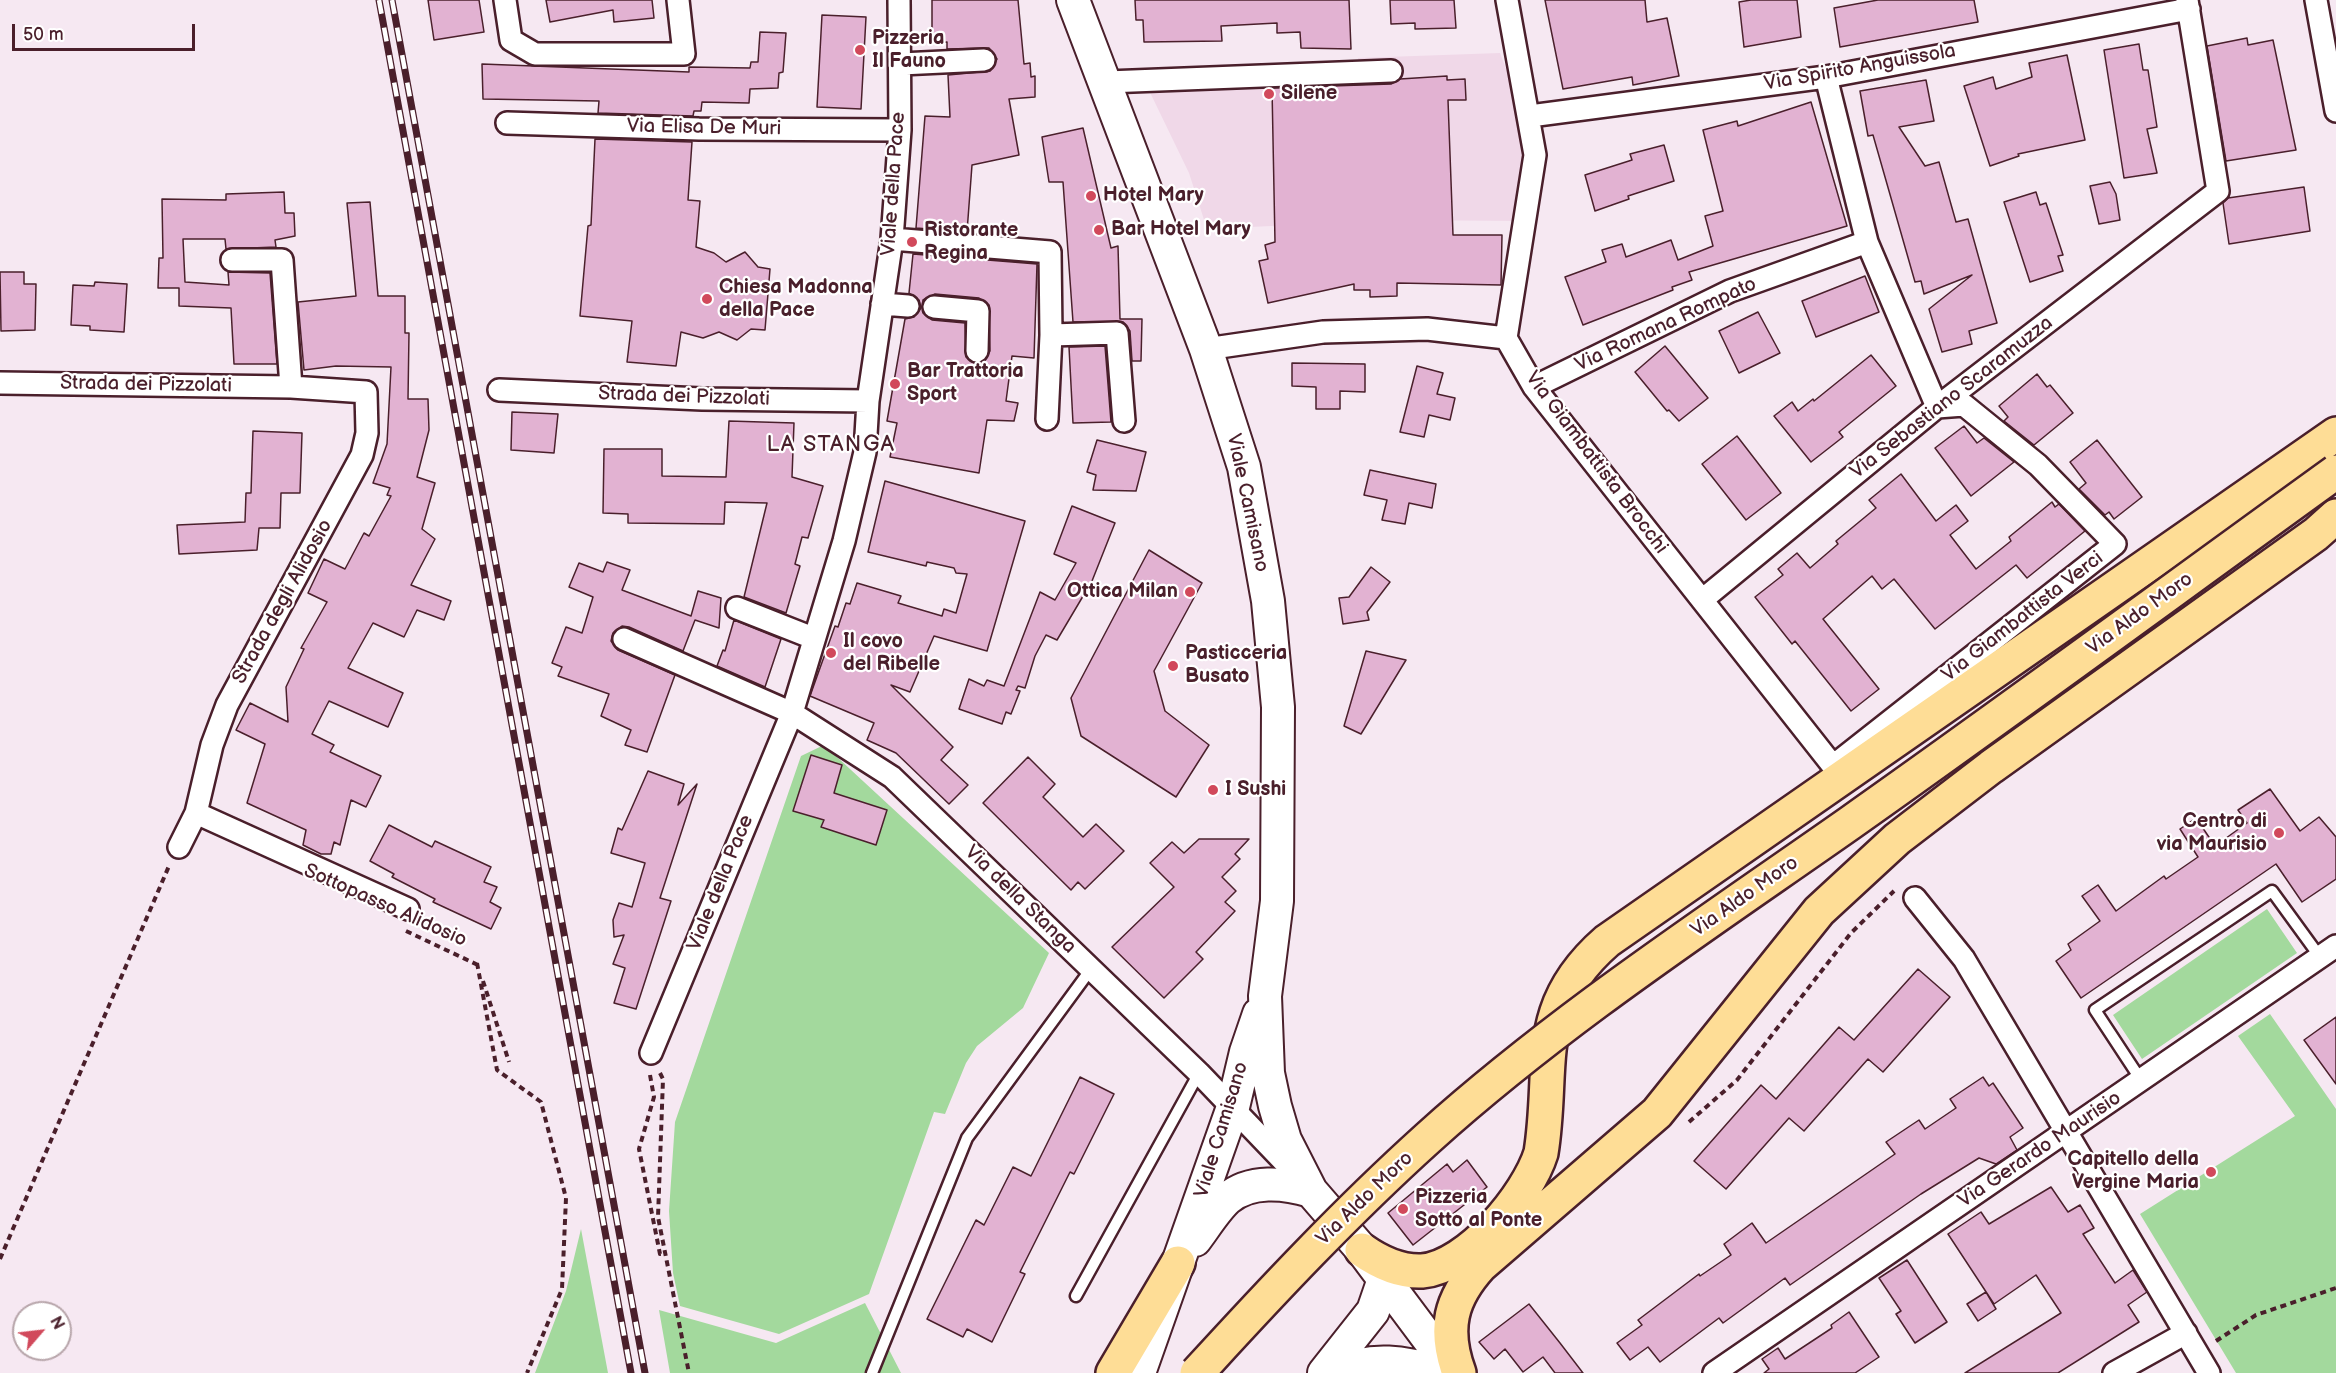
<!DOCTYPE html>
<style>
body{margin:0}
#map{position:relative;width:2336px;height:1373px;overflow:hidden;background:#f6e8f2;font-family:"Balsamiq Sans",sans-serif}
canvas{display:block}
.north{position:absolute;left:12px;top:1301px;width:60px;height:60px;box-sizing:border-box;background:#fff;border:2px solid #b7a5aa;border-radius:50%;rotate:62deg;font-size:16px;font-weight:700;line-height:24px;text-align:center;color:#4a1f2b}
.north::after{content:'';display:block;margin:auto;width:21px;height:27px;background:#d1495b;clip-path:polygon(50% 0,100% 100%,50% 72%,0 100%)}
.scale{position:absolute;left:12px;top:24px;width:183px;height:27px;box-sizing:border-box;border:3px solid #4a1f2b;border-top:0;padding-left:8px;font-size:18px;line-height:21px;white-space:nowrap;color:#4a1f2b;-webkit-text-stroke:4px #fff;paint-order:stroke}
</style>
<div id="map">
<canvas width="2336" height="1373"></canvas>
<div class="north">N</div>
<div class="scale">50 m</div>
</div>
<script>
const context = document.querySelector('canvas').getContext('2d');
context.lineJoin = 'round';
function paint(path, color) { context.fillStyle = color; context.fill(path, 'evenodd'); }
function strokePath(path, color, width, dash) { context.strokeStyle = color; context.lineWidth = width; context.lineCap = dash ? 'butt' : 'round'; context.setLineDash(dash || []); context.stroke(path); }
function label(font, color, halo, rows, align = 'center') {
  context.font = font + ' "Balsamiq Sans",sans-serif'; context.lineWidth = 4.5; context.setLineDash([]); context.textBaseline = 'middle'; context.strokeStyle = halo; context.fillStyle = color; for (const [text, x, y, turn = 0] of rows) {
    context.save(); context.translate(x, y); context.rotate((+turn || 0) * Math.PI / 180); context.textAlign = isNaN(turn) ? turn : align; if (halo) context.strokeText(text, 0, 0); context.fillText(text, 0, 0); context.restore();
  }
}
const built = new Path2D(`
 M 1500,53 L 1515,92 L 1526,163 L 1521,221 L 1400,220 L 1207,229 L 1189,173 L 1144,80 L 1358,71 L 1358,58 Z`);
const green = new Path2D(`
 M 824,745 L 1049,953 L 1023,1008 L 977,1046 L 966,1063 L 945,1114 L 934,1112 L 869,1294 L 779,1334 L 680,1306 L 673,1273 L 669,1211 L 675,1122 L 801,756 Z
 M 2267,909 L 2297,953 L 2142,1059 L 2113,1015 Z
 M 2270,1014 L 2336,1109 L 2336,1373 L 2236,1373 L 2140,1214 L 2295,1116 L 2238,1036 Z
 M 581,1229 L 608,1373 L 535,1373 L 566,1291 Z
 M 865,1303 L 901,1373 L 670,1373 L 659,1310 L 776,1343 Z`);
const building = new Path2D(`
 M 428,0 L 479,0 L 484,32 L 434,40 Z
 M 546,0 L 652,0 L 654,18 L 614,22 L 613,10 L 550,22 Z
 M 932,0 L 1018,0 L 1024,64 L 1030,63 L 1031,77 L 1035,76 L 1035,97 L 1009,99 L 1019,155 L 972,165 L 967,232 L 916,228 L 925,116 L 950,117 L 948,75 L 990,71 L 997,59 L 989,48 L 947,49 L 947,42 L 932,43 Z
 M 1135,0 L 1349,0 L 1351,49 L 1301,48 L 1300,32 L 1277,33 L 1277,23 L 1221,26 L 1222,41 L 1144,42 L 1143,20 L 1136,20 Z
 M 1390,0 L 1454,0 L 1456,28 L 1415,29 L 1415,23 L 1391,24 Z
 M 1545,0 L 1645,0 L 1647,22 L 1667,18 L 1679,76 L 1633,85 L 1632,77 L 1563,89 Z
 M 1751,0 L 1797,0 L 1801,37 L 1744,47 L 1739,2 Z
 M 1878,0 L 1974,0 L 1978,22 L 1840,47 L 1834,8 Z
 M 822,15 L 866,17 L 861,109 L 817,107 Z
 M 760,32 L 786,33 L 783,72 L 779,73 L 778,88 L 750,89 L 749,103 L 702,102 L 701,111 L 694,111 L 693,116 L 598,113 L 599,101 L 483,99 L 482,64 L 689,72 L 689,67 L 750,68 L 751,62 L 758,62 Z
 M 2247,38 L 2248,45 L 2273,40 L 2296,150 L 2226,161 L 2207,46 Z
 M 2139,44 L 2143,70 L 2148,70 L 2157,127 L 2147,129 L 2157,173 L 2124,178 L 2104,50 Z
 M 2067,55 L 2085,140 L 2018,154 L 2019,156 L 1990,166 L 1964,86 L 1993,77 L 1996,89 L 2032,77 L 2029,63 Z
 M 1447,76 L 1447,80 L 1465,79 L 1466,100 L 1448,100 L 1453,235 L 1502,235 L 1501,285 L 1397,283 L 1397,296 L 1370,297 L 1370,290 L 1354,290 L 1354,284 L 1268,303 L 1259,261 L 1268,259 L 1265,245 L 1275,242 L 1272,88 L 1391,84 L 1400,79 Z
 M 1926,80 L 1934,121 L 1899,127 L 1925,166 L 1939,162 L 1956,222 L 1968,219 L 1997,323 L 1969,331 L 1972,344 L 1942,352 L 1929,309 L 1972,275 L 1924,294 L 1921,281 L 1915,282 L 1873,135 L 1868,136 L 1860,91 Z
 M 1811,102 L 1847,226 L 1689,272 L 1692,280 L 1672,287 L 1673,290 L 1583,325 L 1565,277 L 1606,262 L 1602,250 L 1622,244 L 1626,257 L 1671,240 L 1678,260 L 1713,246 L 1705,216 L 1723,211 L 1703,130 L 1737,121 L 1738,126 Z
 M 1083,128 L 1111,248 L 1118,246 L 1120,319 L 1142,319 L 1141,361 L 1132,361 L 1130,331 L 1123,322 L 1073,322 L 1063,182 L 1049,182 L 1042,137 Z
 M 595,139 L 692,142 L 688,200 L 700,201 L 696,247 L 714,253 L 726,262 L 745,252 L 758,267 L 770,269 L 765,330 L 751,329 L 737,340 L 719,332 L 703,338 L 681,332 L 676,366 L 627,362 L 632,321 L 580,316 L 588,226 L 591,225 Z
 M 1664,145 L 1674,181 L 1628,196 L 1629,199 L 1595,211 L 1585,175 L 1632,160 L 1630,154 Z
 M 2110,182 L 2116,194 L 2120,220 L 2099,224 L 2090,186 Z
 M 2304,187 L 2310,231 L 2229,244 L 2223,203 L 2228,198 Z
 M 284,192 L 285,213 L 294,213 L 295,236 L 275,240 L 276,247 L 226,249 L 225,239 L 183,239 L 185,282 L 229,285 L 228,272 L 270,273 L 277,364 L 234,364 L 231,308 L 179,306 L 179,288 L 158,288 L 159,258 L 163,258 L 162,199 L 226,200 L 226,194 Z
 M 2036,192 L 2040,205 L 2046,203 L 2063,255 L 2058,256 L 2063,271 L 2030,282 L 2004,202 Z
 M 370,202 L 378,296 L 405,296 L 405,333 L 409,333 L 408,399 L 428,399 L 429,430 L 417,477 L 435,483 L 422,529 L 435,539 L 411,585 L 451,601 L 444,620 L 417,610 L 404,637 L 373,623 L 348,668 L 403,693 L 388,727 L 329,701 L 312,734 L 334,745 L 330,752 L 381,776 L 366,807 L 351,800 L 340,845 L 334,842 L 331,854 L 321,854 L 303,845 L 306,830 L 247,803 L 265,744 L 236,730 L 250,703 L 288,722 L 286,687 L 304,649 L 301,648 L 327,602 L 308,593 L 324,559 L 345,569 L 364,533 L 369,536 L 391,496 L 387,495 L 390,488 L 373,483 L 387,444 L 391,367 L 336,366 L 304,370 L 298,302 L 356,296 L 347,203 Z
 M 913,254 L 1037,264 L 1034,358 L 1012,356 L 1006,401 L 1018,403 L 1014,421 L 987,420 L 979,473 L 890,457 L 897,423 L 887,421 L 905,319 L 914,317 L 921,308 L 919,300 L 909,293 ZM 935,294 L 979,298 L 989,305 L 990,351 L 984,362 L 976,364 L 966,357 L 965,323 L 932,320 L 923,313 L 923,300 Z
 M 0,272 L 24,272 L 24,284 L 36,284 L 35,330 L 1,331 Z
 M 1865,276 L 1879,312 L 1816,337 L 1802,301 Z
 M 95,282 L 127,284 L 124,332 L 90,330 L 90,326 L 71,325 L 73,285 L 94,286 Z
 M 1758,312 L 1780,353 L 1739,373 L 1719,331 Z
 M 1105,346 L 1111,422 L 1073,423 L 1069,347 Z
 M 1665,346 L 1708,398 L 1679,421 L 1669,410 L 1667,411 L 1635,372 Z
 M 1871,355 L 1896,386 L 1839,432 L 1843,437 L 1811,462 L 1774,416 L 1792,402 L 1798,411 L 1813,399 L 1814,401 Z
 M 1292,363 L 1365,364 L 1365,392 L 1340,391 L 1340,409 L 1316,409 L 1316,387 L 1292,386 Z
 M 1417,366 L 1443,373 L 1437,394 L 1455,398 L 1450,420 L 1429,415 L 1424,437 L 1400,432 Z
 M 2037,374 L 2047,387 L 2050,385 L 2073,413 L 2034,445 L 2004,421 L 2008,417 L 1999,406 Z
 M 512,412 L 558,414 L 554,453 L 511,450 Z
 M 729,421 L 794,423 L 792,477 L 823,486 L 808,538 L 802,537 L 795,564 L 800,566 L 786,613 L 744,597 L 767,503 L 725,502 L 724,524 L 628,523 L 628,514 L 603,513 L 604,449 L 662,449 L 662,476 L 726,477 Z
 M 1964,426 L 1977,443 L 1984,438 L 2014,462 L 1971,496 L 1935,448 Z
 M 253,431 L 302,433 L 300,493 L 281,493 L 280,528 L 259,528 L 257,550 L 179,554 L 177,525 L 245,522 L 246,493 L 251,493 Z
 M 1737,436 L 1781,493 L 1746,520 L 1702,464 Z
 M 1097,440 L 1146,452 L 1136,491 L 1093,490 L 1096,475 L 1087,472 Z
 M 2097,440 L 2142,497 L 2114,519 L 2109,512 L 2105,515 L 2079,489 L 2086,483 L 2070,462 Z
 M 1370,470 L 1436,484 L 1432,508 L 1409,503 L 1405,524 L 1382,520 L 1387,500 L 1364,495 Z
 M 1901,474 L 1936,521 L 1956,505 L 1968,521 L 1950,535 L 1976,569 L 2011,541 L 2009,537 L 2052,502 L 2055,507 L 2059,504 L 2085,531 L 2027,578 L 2016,565 L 1935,629 L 1894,579 L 1882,589 L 1872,576 L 1823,619 L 1879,689 L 1851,711 L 1795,641 L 1792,644 L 1755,597 L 1783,575 L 1778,569 L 1797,553 L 1810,568 L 1838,544 L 1836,541 L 1876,508 L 1869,500 Z
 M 885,481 L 1025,521 L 987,651 L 934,636 L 910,692 L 891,685 L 953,747 L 941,760 L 968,785 L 949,804 L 896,753 L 867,740 L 874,723 L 810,696 L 835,626 L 838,627 L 846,603 L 850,604 L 857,583 L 901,596 L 898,603 L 942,616 L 944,609 L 956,613 L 967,574 L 956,573 L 954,568 L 927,562 L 926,566 L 868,552 Z
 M 1072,506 L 1115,523 L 1092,581 L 1057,640 L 1046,635 L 1035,656 L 1025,688 L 1018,686 L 1016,690 L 1020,691 L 1011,714 L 1006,712 L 1002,724 L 959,709 L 969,679 L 984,686 L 987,680 L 1004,686 L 1040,592 L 1055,600 L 1076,563 L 1054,554 Z
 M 1149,550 L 1202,583 L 1154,671 L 1165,711 L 1209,745 L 1176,797 L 1081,736 L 1071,698 Z
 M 607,562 L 630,570 L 622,590 L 691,616 L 698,591 L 721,598 L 719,628 L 695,620 L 683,651 L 629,627 L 622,626 L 613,633 L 611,641 L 618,650 L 675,675 L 647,752 L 625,745 L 631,730 L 601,716 L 609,694 L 558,676 L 562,667 L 552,663 L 566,627 L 582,633 L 593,597 L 569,587 L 579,563 L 603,572 Z
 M 1371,567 L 1390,582 L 1367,612 L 1369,620 L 1343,624 L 1339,598 L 1349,597 Z
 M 734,620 L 781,639 L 765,687 L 717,666 L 723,650 L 725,651 Z
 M 1366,651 L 1406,660 L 1361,734 L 1344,726 Z
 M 811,755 L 842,765 L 834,793 L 887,810 L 876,845 L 821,827 L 824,820 L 793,811 Z
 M 1028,757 L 1055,784 L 1043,797 L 1083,837 L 1096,824 L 1124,851 L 1085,889 L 1078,882 L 1071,890 L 983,803 Z
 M 648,771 L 684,784 L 678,805 L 697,784 L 660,898 L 671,901 L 636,1009 L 614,1003 L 625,968 L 613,964 L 624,935 L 614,937 L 613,920 L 619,903 L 632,907 L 645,863 L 611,853 L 618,828 L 622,830 Z
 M 2270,789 L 2300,831 L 2319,817 L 2336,837 L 2336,879 L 2302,902 L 2276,864 L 2081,998 L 2056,961 L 2071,950 L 2068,944 L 2100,921 L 2082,896 L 2098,885 L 2116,911 L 2164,876 L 2166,879 L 2198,857 L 2180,829 L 2196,818 L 2215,846 L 2247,823 L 2238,810 Z
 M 389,825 L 432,847 L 435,841 L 491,867 L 484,882 L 497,887 L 490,902 L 501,908 L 491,929 L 433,902 L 435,899 L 392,877 L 394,874 L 370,861 Z
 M 1199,839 L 1249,839 L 1235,854 L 1240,859 L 1222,877 L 1236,891 L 1225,902 L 1235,911 L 1196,952 L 1203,959 L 1164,998 L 1112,947 L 1174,887 L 1150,863 L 1172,842 L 1184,853 Z
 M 1918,969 L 1950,997 L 1883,1072 L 1868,1059 L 1804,1131 L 1789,1118 L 1726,1189 L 1694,1161 L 1761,1085 L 1776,1099 L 1839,1027 L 1854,1040 Z
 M 2336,1017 L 2336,1084 L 2304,1040 Z
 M 1080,1077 L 1114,1094 L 1074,1174 L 1070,1172 L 1020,1272 L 1025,1274 L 992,1342 L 967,1329 L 963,1337 L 927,1319 L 976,1220 L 984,1225 L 1013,1167 L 1031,1176 Z
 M 1983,1077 L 1989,1086 L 1993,1083 L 2023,1128 L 2010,1137 L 2017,1150 L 1996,1164 L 1979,1158 L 1921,1194 L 1790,1285 L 1785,1278 L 1723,1323 L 1719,1318 L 1660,1362 L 1648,1347 L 1630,1360 L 1617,1343 L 1642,1325 L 1638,1320 L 1699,1274 L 1700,1276 L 1731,1255 L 1724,1244 L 1752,1223 L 1766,1243 L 1895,1154 L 1886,1142 L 1919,1120 L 1925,1129 L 1956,1108 L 1950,1099 Z
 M 1467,1160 L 1487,1187 L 1413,1245 L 1388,1213 L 1447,1164 L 1453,1172 Z
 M 2051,1187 L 2068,1212 L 2080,1205 L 2094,1228 L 2083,1234 L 2115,1283 L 2133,1270 L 2147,1292 L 2128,1305 L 2139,1322 L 2058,1373 L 1965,1373 L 2061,1313 L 2036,1275 L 1994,1304 L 1948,1234 L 1981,1212 L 1989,1224 Z
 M 1907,1260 L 1947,1322 L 1915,1343 L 1896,1314 L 1901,1311 L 1879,1278 Z
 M 1986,1292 L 1996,1309 L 1978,1321 L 1967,1304 Z
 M 1529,1304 L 1560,1343 L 1583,1373 L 1555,1373 L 1543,1357 L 1523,1372 L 1505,1349 L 1494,1359 L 1479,1342 Z
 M 1849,1312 L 1879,1357 L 1855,1373 L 1764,1373 L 1769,1369 L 1762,1359 L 1778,1348 L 1785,1359 L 1832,1328 L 1831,1325 Z`);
const path = new Path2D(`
 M 406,931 L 478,965
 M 477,963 L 497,1070 L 541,1102 L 566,1198 L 562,1289 L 527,1373
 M 483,981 L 509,1062
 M 660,1073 L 663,1079 L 658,1217 L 689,1373
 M 650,1075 L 654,1097 L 639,1149 L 660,1254 L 664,1254
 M 1689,1122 L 1737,1080 L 1851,933 L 1894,891
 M 0,1259 L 169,866
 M 2216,1341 L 2256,1315 L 2336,1288`);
const service = new Path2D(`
 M 2141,1080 L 2095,1010 L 2272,891 L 2320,957
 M 1076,1296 L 1199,1073
 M 872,1373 L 967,1138 L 1091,969`);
const minor = new Path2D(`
 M 505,0 L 511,40 L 535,54 L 684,54 L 678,0
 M 2316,0 L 2336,111
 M 901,64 L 984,60
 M 1107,82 L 1391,71
 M 1530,116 L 1826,77 L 2189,9
 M 507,123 L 699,129 L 900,130
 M 892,239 L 1050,252 L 1051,335 L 1047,419
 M 232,260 L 282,260 L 291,387
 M 882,304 L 908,306
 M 934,307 L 978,311 L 977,351
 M 1051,335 L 1117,333 L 1124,421
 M 1506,338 L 1534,387 L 1833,766 L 2115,544 L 2038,465 L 1964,405 L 1937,407 L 1867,242 L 1826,77
 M 1506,338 L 1535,155 L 1507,0
 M 1206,349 L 1323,332 L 1427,329 L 1506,338
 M 0,383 L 291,387 L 366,392 L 367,433 L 362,455 L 227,705 L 212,745 L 196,813 L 179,847
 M 1534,387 L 1730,291 L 1867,242
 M 499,390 L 702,399 L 868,401
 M 1702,600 L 1937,407 L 2218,191 L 2187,0
 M 737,608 L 813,638
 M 624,639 L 792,713 L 892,777 L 1199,1073 L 1292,1170
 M 196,813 L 408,909
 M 1915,898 L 1964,959 L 2209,1373
 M 651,1053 L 792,713 L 844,541 L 865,452 L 868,401 L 892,239 L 900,130 L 899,0
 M 1714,1373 L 2336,946
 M 2114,1373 L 2186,1333`);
const secondary = new Path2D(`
 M 1073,0 L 1206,349 L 1244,467 L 1268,601 L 1278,707 L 1277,901 L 1265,996 L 1268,1073 L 1275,1106 L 1285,1140 L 1311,1191 L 1362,1250 L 1454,1373
 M 1195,1240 C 1205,1227 1215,1210 1227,1199 C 1250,1179 1285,1183 1311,1191
 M 1139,1373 L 1233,1107 L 1246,1052 L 1259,1014
 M 1324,1373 L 1373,1311 L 1384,1279
 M 1337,1373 C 1372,1356 1405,1362 1441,1373`);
const primary = new Path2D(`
 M 1362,1250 C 1379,1262 1400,1272 1422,1271 C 1469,1267 1528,1195 1541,1153 C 1555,1066 1530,1008 1607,941 L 2336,434
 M 1113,1373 L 1178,1263
 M 1459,1373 C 1443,1329 1450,1299 1481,1265 L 1657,1113 L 1819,911 L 1897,839 L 1991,767 L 2316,534 L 2336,516`);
const rail = new Path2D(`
 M 379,0 L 631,1373
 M 392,0 L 645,1373`);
const primaryBridge = new Path2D(`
 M 1197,1373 C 1271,1292 1346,1212 1428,1138 C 1558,1021 1706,924 1850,823 C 2013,708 2174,589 2336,472`);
const markers = [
 [860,50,6,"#d1495b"],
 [1269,94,6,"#d1495b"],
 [1091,196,6,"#d1495b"],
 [1099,230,6,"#d1495b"],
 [912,242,6,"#d1495b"],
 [707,299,6,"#d1495b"],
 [895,384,6,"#d1495b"],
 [1190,592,6,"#d1495b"],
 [831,653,6,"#d1495b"],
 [1173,666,6,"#d1495b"],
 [1213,790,6,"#d1495b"],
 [2279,833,6,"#d1495b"],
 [2211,1172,6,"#d1495b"],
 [1403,1209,6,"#d1495b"]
];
const poiNames = [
 ["Pizzeria",872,39],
 ["Il Fauno",872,62],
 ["Silene",1281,94],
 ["Hotel Mary",1103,196],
 ["Bar Hotel Mary",1111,230],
 ["Ristorante",924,231],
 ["Regina",924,254],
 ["Chiesa Madonna",719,288],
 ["della Pace",719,311],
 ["Bar Trattoria",907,372],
 ["Sport",907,395],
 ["Ottica Milan",1178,592,"right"],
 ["Il covo",843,642],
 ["del Ribelle",843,665],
 ["Pasticceria",1185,654],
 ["Busato",1185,677],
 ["I Sushi",1225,790],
 ["Centro di",2267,822,"right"],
 ["via Maurisio",2267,845,"right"],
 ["Capitello della",2199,1160,"right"],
 ["Vergine Maria",2199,1183,"right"],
 ["Pizzeria",1415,1198],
 ["Sotto al Ponte",1415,1221]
];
const streetNames = [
 ["Via Spirito Anguissola",1860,68,-10],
 ["Via Elisa De Muri",704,128,1],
 ["Viale della Pace",894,184,-86],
 ["Via Romana Rompato",1666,325,-25],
 ["Strada dei Pizzolati",146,385,1],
 ["Strada dei Pizzolati",684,397,2],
 ["Via Sebastiano Scaramuzza",1952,398,-38],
 ["Via Giambattista Brocchi",1596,463,53],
 ["Viale Camisano",1247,503,78],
 ["Strada degli Alidosio",283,602,-61],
 ["Via Aldo Moro",2140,614,-36],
 ["Via Giambattista Verci",2023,617,-38],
 ["Viale della Pace",721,883,-68],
 ["Via Aldo Moro",1745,897,-35],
 ["Via della Stanga",1020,900,44],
 ["Sottopasso Alidosio",385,906,24],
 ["Viale Camisano",1222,1130,-73],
 ["Via Gerardo Maurisio",2040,1150,-34],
 ["Via Aldo Moro",1365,1199,-44]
];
const quarterNames = [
 ["LA STANGA",831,445]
];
paint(built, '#f0d8e8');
paint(green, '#a3d99d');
paint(building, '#e2b2d2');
strokePath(building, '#4a1f2b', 1.5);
strokePath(service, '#4a1f2b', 15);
strokePath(minor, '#4a1f2b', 26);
strokePath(secondary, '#4a1f2b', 36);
strokePath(primary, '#4a1f2b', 38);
strokePath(path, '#4a1f2b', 4, [6, 4.5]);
strokePath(service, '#fff', 10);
strokePath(minor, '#fff', 21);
strokePath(secondary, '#fff', 32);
strokePath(primary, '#fedd96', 33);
strokePath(rail, '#4a1f2b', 7);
strokePath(rail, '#fff', 4.5, [14]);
strokePath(primaryBridge, '#4a1f2b', 38, []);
strokePath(primaryBridge, '#fedd96', 33);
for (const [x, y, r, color] of markers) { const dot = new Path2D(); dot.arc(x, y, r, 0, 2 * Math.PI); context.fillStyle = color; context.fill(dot); strokePath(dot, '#fff', 2); }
label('bold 20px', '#4a1f2b', '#fff', poiNames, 'left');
label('20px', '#4a1f2b', '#fff', streetNames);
context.letterSpacing = '1.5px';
label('22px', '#4a1f2b', '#fff', quarterNames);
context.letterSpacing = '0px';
</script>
